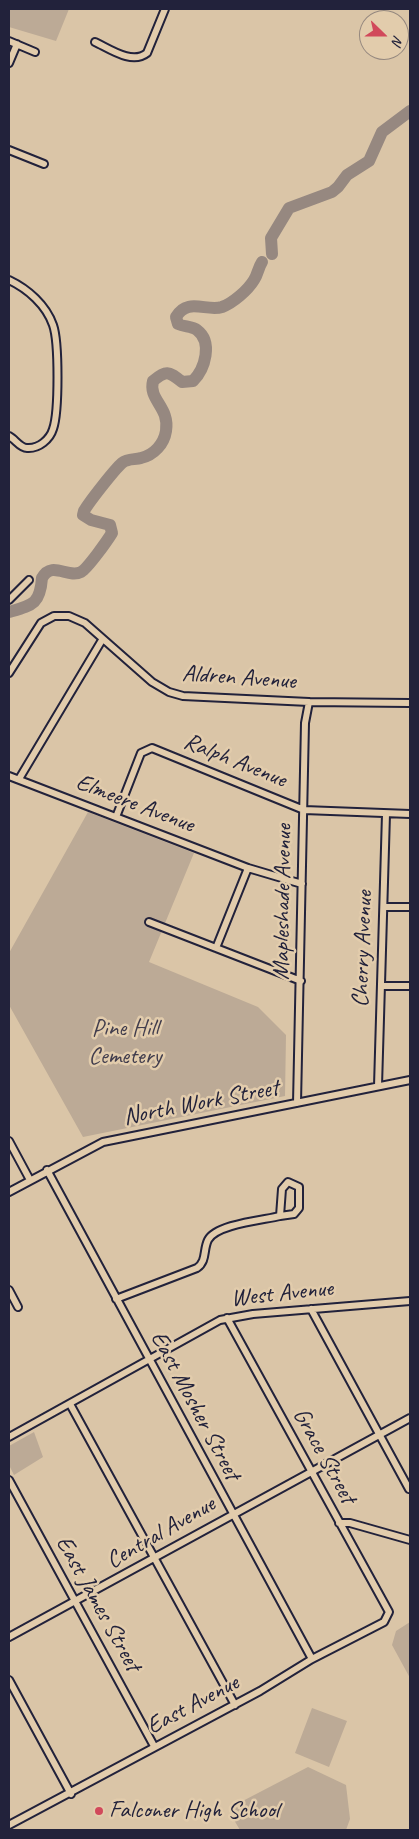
<!DOCTYPE html>
<style>
body{margin:0}
#map{position:relative;width:419px;height:1839px;overflow:hidden;background:#dac5a7;font-family:Caveat,sans-serif}
canvas{display:block}
.frame{position:absolute;inset:0;border:10px solid #22223b;pointer-events:none}
.north{position:absolute;left:359px;top:10px;width:50px;height:50px;box-sizing:border-box;background:#e2ccac;border:1px solid #95887f;border-radius:50%;rotate:112deg;font-size:14px;font-weight:700;line-height:20px;text-align:center;color:#22223b}
.north::after{content:'';display:block;margin:auto;width:18px;height:22px;background:#d1495b;clip-path:polygon(50% 0,100% 100%,50% 72%,0 100%)}
</style>
<div id="map">
<canvas width="419" height="1839"></canvas>
<div class="frame"></div>
<div class="north">N</div>
</div>
<script>
const context = document.querySelector('canvas').getContext('2d');
context.lineJoin = 'round';
function paint(path, color) { context.fillStyle = color; context.fill(path, 'evenodd'); }
function strokePath(path, color, width, dash) { context.strokeStyle = color; context.lineWidth = width; context.lineCap = dash ? 'butt' : 'round'; context.setLineDash(dash || []); context.stroke(path); }
function label(font, color, halo, rows, align = 'center') {
  context.font = font + ' Caveat,sans-serif'; context.lineWidth = 5; context.setLineDash([]); context.textBaseline = 'middle'; context.strokeStyle = halo; context.fillStyle = color; for (const [text, x, y, turn = 0] of rows) {
    context.save(); context.translate(x, y); context.rotate((+turn || 0) * Math.PI / 180); context.textAlign = isNaN(turn) ? turn : align; if (halo) context.strokeText(text, 0, 0); context.fillText(text, 0, 0); context.restore();
  }
}
const green = new Path2D(`
 M 9,9 L 69,9 L 56,41 L 9,27 Z
 M 88,812 L 194,853 L 149,962 L 258,1007 L 286,1035 L 285,1096 L 83,1137 L 9,1005 L 9,953 Z
 M 34,1432 L 43,1457 L 14,1475 L 9,1465 L 9,1446 Z
 M 410,1622 L 410,1678 L 392,1645 L 396,1631 Z
 M 312,1708 L 347,1721 L 329,1767 L 295,1753 Z
 M 308,1767 L 346,1785 L 350,1819 L 346,1830 L 240,1830 L 231,1815 L 235,1805 Z`);
const river = new Path2D(`
 M 272,254 L 271,238 L 289,208 L 332,192 L 338,187 L 347,175 L 369,161 L 382,132 L 410,111
 M 9,612 C 33,605 40,604 42,578 C 52,560 68,579 81,572 C 88,568 107,541 112,533 L 110,525 L 91,520 L 83,515 L 84,511 C 89,502 115,469 122,463 C 128,458 135,460 141,458 C 154,455 164,444 166,431 C 170,407 148,400 153,381 C 167,369 169,372 182,382 L 193,381 C 205,369 213,342 197,330 C 192,326 184,327 178,324 L 176,317 C 187,297 207,312 222,307 C 233,303 248,290 254,280 C 258,274 258,268 262,262`);
const minor = new Path2D(`
 M 9,41 L 35,52
 M 95,42 C 110,49 132,65 147,53 L 165,9
 M 9,63 L 17,44
 M 9,150 L 44,164
 M 9,280 C 28,289 46,305 53,325 C 59,342 59,412 53,429 C 50,439 39,449 27,448 C 20,448 15,439 9,436
 M 9,600 L 29,580
 M 9,673 L 41,623 L 54,616 L 69,616 L 85,623 L 152,682 L 169,692 L 183,696 L 309,702 L 410,703
 M 9,776 L 248,868 L 302,884
 M 19,779 L 102,640
 M 116,817 L 141,753 L 152,748 L 304,810 L 410,814
 M 384,907 L 410,907
 M 149,922 L 301,981
 M 216,948 L 248,868
 M 381,986 L 410,986
 M 378,1086 L 386,814
 M 297,1103 L 305,723 L 309,702
 M 9,1141 L 30,1180
 M 47,1170 L 312,1659
 M 288,1182 L 299,1187 L 299,1208 L 294,1214 L 280,1216 L 282,1189 Z
 M 9,1192 L 103,1142 L 410,1080
 M 9,1290 L 18,1307
 M 116,1299 L 197,1268 C 207,1261 203,1250 208,1240 C 216,1224 264,1220 280,1216
 M 311,1309 L 409,1489
 M 70,1404 L 235,1705
 M 9,1437 L 220,1320 L 253,1314 L 410,1301
 M 9,1480 L 154,1746
 M 339,1523 L 350,1523 L 410,1540
 M 9,1637 L 410,1418
 M 9,1680 L 71,1794
 M 9,1825 L 260,1691 L 312,1659 L 384,1622 L 389,1612 L 227,1318`);
const markers = [
 [99,1811,5,"#d1495b"]
];
const streetNames = [
 ["Aldren Avenue",239,678,4],
 ["Ralph Avenue",235,761,22],
 ["Elmeere Avenue",135,804,21],
 ["Mapleshade Avenue",283,902,-89],
 ["Cherry Avenue",363,949,-88],
 ["North Work Street",201,1103,-11],
 ["West Avenue",282,1294,-6],
 ["East Mosher Street",195,1406,62],
 ["Grace Street",324,1456,61],
 ["Central Avenue",161,1533,-30],
 ["East James Street",98,1604,61],
 ["East Avenue",193,1705,-28]
];
const parkNames = [
 ["Pine Hill",125,1029],
 ["Cemetery",125,1057]
];
const poiNames = [
 ["Falconer High School",109,1811]
];
paint(green, '#bcaa96');
strokePath(river, '#968880', 12);
strokePath(minor, '#22223b', 10);
strokePath(minor, '#e2ccac', 6);
for (const [x, y, r, color] of markers) { const dot = new Path2D(); dot.arc(x, y, r, 0, 2 * Math.PI); context.fillStyle = color; context.fill(dot); strokePath(dot, '#e2ccac', 2); }
label('24px', '#22223b', '#e2ccac', streetNames);
label('24px', '#413d4d', '#e2ccac', parkNames);
label('24px', '#22223b', '#e2ccac', poiNames, 'left');
</script>
